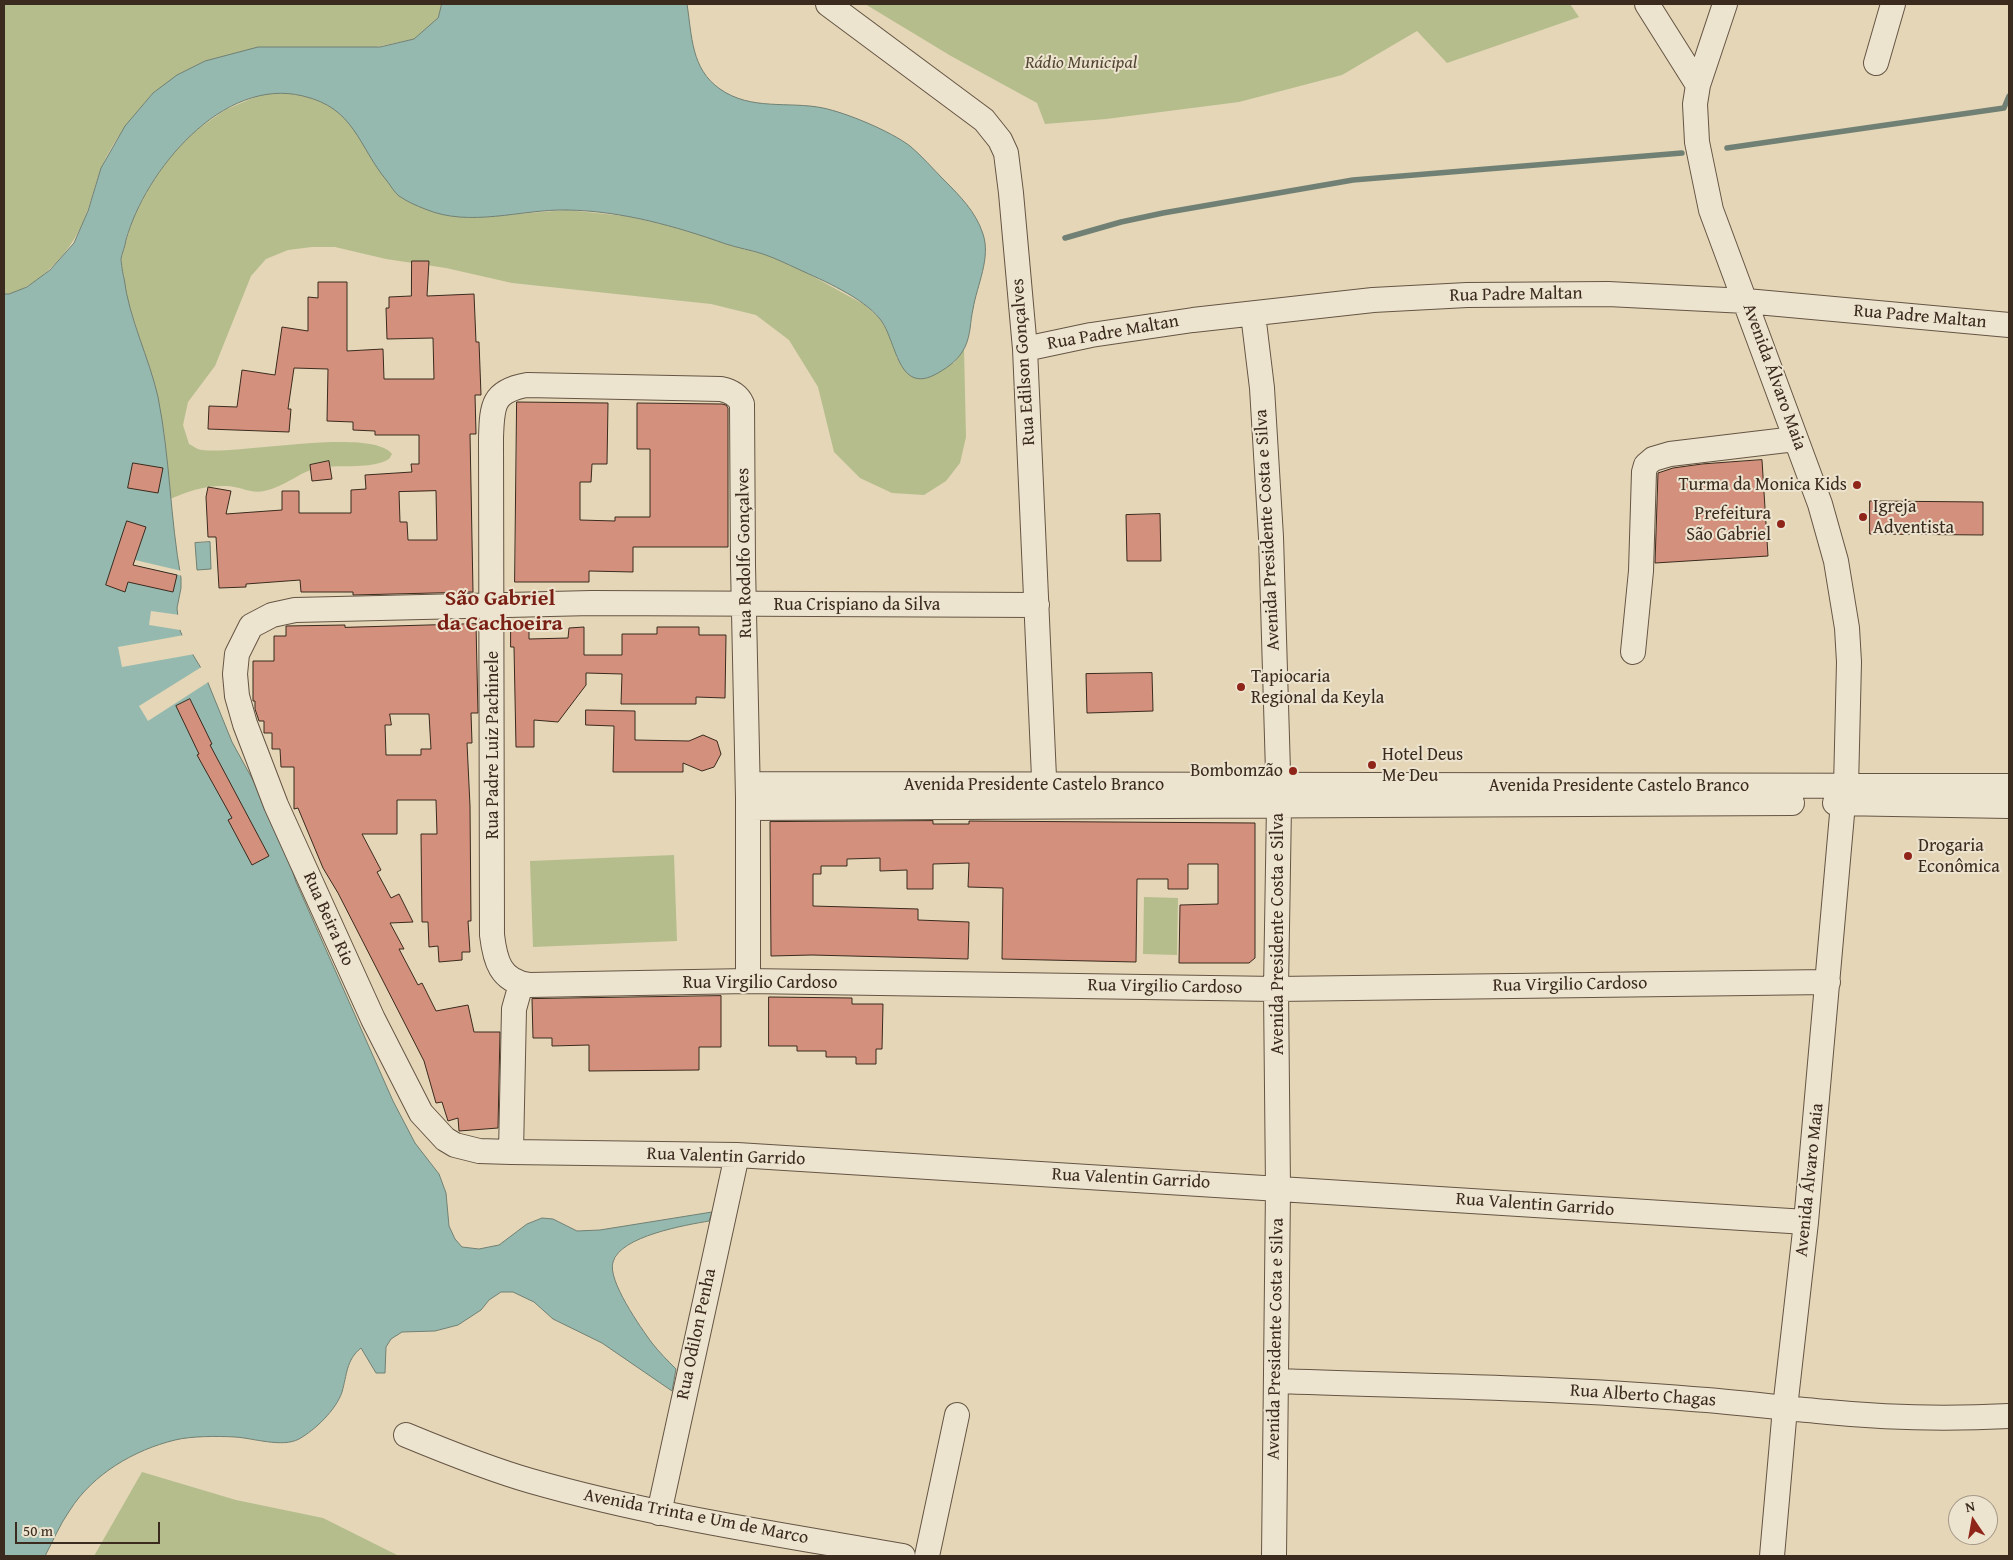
<!DOCTYPE html>
<meta charset="utf-8">
<style>
body{margin:0}
#map{position:relative;width:2013px;height:1560px;overflow:hidden;background:#e4d6b6;font-family:"Gentium Book Plus",serif}
canvas{display:block}
.frame{position:absolute;inset:0;border:5px solid #3b2a1e;pointer-events:none}
.north{position:absolute;left:1948px;top:1495px;width:50px;height:50px;box-sizing:border-box;background:#ede4d0;border:1px solid #a69a89;border-radius:50%;rotate:348deg;font-size:14px;font-weight:700;line-height:20px;text-align:center;color:#3b2a1e}
.north::after{content:'';display:block;margin:auto;width:18px;height:22px;background:#8f2418;clip-path:polygon(50% 0,100% 100%,50% 72%,0 100%)}
.scale{position:absolute;left:15px;top:1522px;width:145px;height:22px;box-sizing:border-box;border:2px solid #3b2a1e;border-top:0;padding-left:6px;font-size:15px;line-height:18px;white-space:nowrap;color:#3b2a1e;-webkit-text-stroke:4px #ede4d0;paint-order:stroke}
</style>
<div id="map">
<canvas width="2013" height="1560"></canvas>
<div class="frame"></div>
<div class="north">N</div>
<div class="scale">50 m</div>
</div>
<script>
const context = document.querySelector('canvas').getContext('2d');
context.lineJoin = 'round';
function paint(path, color) { context.fillStyle = color; context.fill(path, 'evenodd'); }
function strokePath(path, color, width, dash) { context.strokeStyle = color; context.lineWidth = width; context.lineCap = dash ? 'butt' : 'round'; context.setLineDash(dash || []); context.stroke(path); }
function label(font, color, halo, rows, align = 'center') {
  context.font = font + ' "Gentium Book Plus",serif'; context.lineWidth = 4; context.setLineDash([]); context.textBaseline = 'middle'; context.strokeStyle = halo; context.fillStyle = color; for (const [text, x, y, turn = 0] of rows) {
    context.save(); context.translate(x, y); context.rotate((+turn || 0) * Math.PI / 180); context.textAlign = isNaN(turn) ? turn : align; if (halo) context.strokeText(text, 0, 0); context.fillText(text, 0, 0); context.restore();
  }
}
const green = new Path2D(`
 M 4,4 L 442,4 L 438,18 L 415,39 L 153,93 C 133,116 113,140 101,168 C 96,181 93,195 88,209 C 79,237 62,260 38,279 C 28,286 17,294 4,294 Z
 M 865,4 L 1570,4 L 1579,17 L 1447,63 L 1417,31 L 1342,75 L 1239,102 L 1106,119 L 1045,124 L 1037,103 L 951,56 Z
 M 285,93 L 307,96 L 331,106 L 350,123 L 365,145 L 468,218 L 567,210 L 625,216 L 685,229 L 732,246 L 767,255 L 805,272 L 865,305 L 881,320 L 893,342 L 897,358 L 954,363 L 964,349 L 966,437 L 960,463 L 946,481 L 924,495 L 892,493 L 860,478 L 834,452 L 818,387 L 789,340 L 756,315 L 711,304 L 512,283 L 446,268 L 386,259 L 335,247 L 312,247 L 288,250 L 266,259 L 251,276 L 215,366 L 188,402 L 183,425 L 189,444 C 193,446 198,450 202,450 C 239,455 371,427 392,454 L 389,459 C 373,469 340,465 321,467 C 302,470 285,487 264,491 C 251,494 239,486 226,486 C 206,485 188,491 170,499 L 164,432 L 137,330 L 126,296 L 121,260 L 132,220 L 151,184 L 173,153 L 195,131 L 225,110 L 262,94 Z
 M 674,855 L 677,941 L 533,947 L 530,861 Z
 M 1144,897 L 1178,898 L 1177,955 L 1143,954 Z
 M 142,1472 L 236,1500 L 323,1518 L 399,1556 L 94,1556 Z`);
const water = new Path2D(`
 M 442,4 L 687,4 C 692,36 691,69 720,89 C 751,111 789,101 823,108 C 847,113 890,131 910,146 C 922,156 933,169 944,180 C 960,196 976,212 983,234 C 991,258 977,285 973,309 C 970,322 971,334 965,347 C 959,359 950,366 938,373 C 897,397 897,340 880,319 C 862,297 824,281 798,269 C 787,264 775,258 763,254 C 751,250 738,248 726,244 C 675,226 622,211 567,210 C 521,209 470,228 425,209 C 417,206 406,201 399,196 C 394,192 391,186 387,181 C 358,146 355,108 303,96 C 223,76 145,171 126,240 C 125,247 122,253 121,259 C 121,261 123,276 124,278 C 129,319 149,357 158,397 C 170,457 170,518 181,578 L 181,588 L 177,608 L 179,628 L 184,640 L 204,673 L 232,742 L 265,802 L 285,849 L 296,882 L 393,1101 L 415,1143 L 439,1174 L 446,1193 L 449,1226 L 455,1239 L 462,1247 L 479,1249 L 499,1245 L 527,1224 L 542,1218 L 553,1219 L 577,1231 L 600,1230 L 712,1212 L 709,1221 C 686,1225 620,1236 613,1262 C 607,1280 641,1328 652,1343 C 659,1352 668,1361 676,1369 L 672,1391 L 602,1343 L 553,1319 L 534,1302 L 513,1292 L 501,1292 L 489,1300 L 481,1310 L 458,1325 L 435,1331 L 402,1332 L 391,1339 L 386,1347 L 385,1373 L 376,1373 L 361,1348 C 346,1360 347,1375 342,1392 C 336,1410 315,1430 299,1439 C 282,1448 253,1438 235,1437 C 218,1436 191,1436 175,1440 C 134,1450 93,1474 70,1510 C 60,1524 53,1541 45,1556 L 4,1556 L 4,294 L 9,294 L 27,287 L 50,270 L 74,243 L 88,211 L 101,168 L 125,126 L 153,93 L 177,75 L 205,61 L 258,47 L 380,47 L 414,39 L 438,18 Z
 M 210,542 L 211,569 L 197,570 L 195,543 Z`);
const pier = new Path2D(`
 M 135,560 L 182,571 L 183,576 L 133,565 Z
 M 151,611 L 180,615 L 180,630 L 149,625 Z
 M 184,635 L 195,654 L 122,667 L 118,647 Z
 M 203,666 L 210,681 L 148,721 L 139,706 Z`);
const stream = new Path2D(`
 M 1727,148 L 2004,108 L 2009,96
 M 1065,238 L 1121,222 L 1163,213 L 1353,180 L 1682,153`);
const building = new Path2D(`
 M 412,261 L 429,261 L 427,296 L 474,294 L 476,342 L 479,342 L 481,395 L 475,395 L 476,434 L 470,434 L 473,592 L 353,595 L 353,592 L 301,592 L 300,580 L 246,584 L 246,587 L 219,588 L 216,537 L 208,537 L 206,497 L 208,487 L 231,491 L 226,514 L 282,510 L 282,491 L 299,491 L 299,513 L 351,513 L 351,490 L 366,489 L 365,475 L 412,472 L 411,464 L 419,464 L 419,435 L 375,435 L 375,431 L 353,430 L 353,422 L 327,421 L 328,369 L 294,368 L 288,409 L 291,409 L 289,432 L 208,429 L 209,406 L 237,407 L 242,370 L 275,375 L 282,327 L 308,331 L 308,297 L 318,298 L 318,282 L 347,282 L 347,351 L 383,349 L 384,379 L 434,379 L 433,338 L 387,339 L 386,308 L 389,308 L 389,297 L 411,296 ZM 436,491 L 437,540 L 408,540 L 407,522 L 400,522 L 399,492 Z
 M 517,402 L 608,403 L 607,464 L 592,464 L 591,482 L 580,482 L 580,520 L 615,521 L 615,517 L 650,517 L 650,449 L 637,449 L 637,403 L 722,404 L 726,405 L 728,408 L 728,547 L 633,547 L 633,572 L 589,571 L 589,582 L 515,582 Z
 M 1762,460 L 1768,556 L 1655,563 L 1658,473 L 1673,468 L 1702,464 Z
 M 329,461 L 332,479 L 312,481 L 310,465 Z
 M 133,463 L 163,468 L 158,493 L 128,488 Z
 M 1870,501 L 1983,502 L 1983,535 L 1870,534 Z
 M 1160,514 L 1161,561 L 1127,561 L 1126,515 Z
 M 127,521 L 146,527 L 133,565 L 177,575 L 173,592 L 128,582 L 125,592 L 106,585 Z
 M 476,624 L 478,713 L 471,713 L 472,743 L 467,743 L 470,806 L 471,921 L 468,921 L 470,952 L 462,952 L 462,960 L 439,962 L 438,946 L 429,947 L 428,922 L 422,922 L 421,834 L 437,834 L 436,800 L 397,800 L 397,834 L 362,834 L 381,870 L 377,872 L 391,898 L 399,894 L 413,922 L 390,923 L 404,949 L 399,949 L 418,985 L 422,983 L 436,1011 L 468,1005 L 474,1032 L 500,1032 L 498,1128 L 459,1131 L 458,1118 L 448,1121 L 442,1102 L 436,1103 L 424,1061 L 338,893 L 323,868 L 298,808 L 294,809 L 294,767 L 281,767 L 280,749 L 272,749 L 272,733 L 264,733 L 264,721 L 259,721 L 255,709 L 255,701 L 253,701 L 253,661 L 274,661 L 274,636 L 286,636 L 286,626 L 345,625 L 345,627 ZM 390,714 L 429,714 L 431,749 L 421,749 L 421,755 L 386,755 L 385,725 L 391,725 Z
 M 511,625 L 529,625 L 529,639 L 568,638 L 569,628 L 584,627 L 584,655 L 622,655 L 622,634 L 657,634 L 657,627 L 699,627 L 699,635 L 726,635 L 725,698 L 696,697 L 696,704 L 621,704 L 622,674 L 586,673 L 586,685 L 558,722 L 534,720 L 534,747 L 516,747 L 514,647 L 511,647 Z
 M 1152,673 L 1153,711 L 1087,713 L 1086,674 Z
 M 190,699 L 212,744 L 210,745 L 269,856 L 252,865 L 228,820 L 232,818 L 197,755 L 199,754 L 176,706 Z
 M 586,710 L 635,711 L 635,740 L 689,741 L 703,735 L 717,741 L 721,754 L 714,767 L 702,771 L 683,763 L 683,772 L 613,772 L 614,726 L 586,725 Z
 M 933,821 L 933,824 L 969,824 L 969,821 L 1255,823 L 1255,958 L 1249,963 L 1179,963 L 1180,905 L 1218,904 L 1218,864 L 1188,864 L 1188,889 L 1168,889 L 1168,879 L 1137,879 L 1136,962 L 1002,959 L 1003,888 L 968,887 L 969,863 L 933,864 L 933,889 L 907,889 L 907,870 L 880,871 L 880,858 L 847,859 L 847,866 L 821,866 L 821,874 L 813,874 L 813,906 L 918,909 L 918,920 L 969,922 L 968,959 L 812,955 L 771,956 L 770,822 Z
 M 721,996 L 721,1047 L 699,1047 L 699,1070 L 589,1071 L 589,1045 L 552,1046 L 552,1038 L 533,1038 L 532,999 Z
 M 769,997 L 852,998 L 852,1004 L 883,1004 L 882,1049 L 876,1049 L 876,1064 L 856,1064 L 856,1057 L 826,1057 L 826,1051 L 797,1051 L 797,1046 L 769,1046 Z`);
const minor = new Path2D(`
 M 828,4 L 984,120 L 1000,140 L 1006,153 L 1011,193 L 1025,349 L 1045,800
 M 1647,4 L 1698,85
 M 1725,4 L 1698,85 L 1695,104 L 1697,142 L 1711,210 L 1820,504 L 1836,561 L 1847,628 L 1849,662 L 1846,787
 M 1876,63 L 1893,4
 M 1253,314 L 1262,388 L 1271,537 L 1279,805 L 1276,989 L 1278,1188 L 1274,1556
 M 1025,349 L 1091,335 L 1193,320 L 1373,300 L 1467,295 L 1608,294 L 1746,301 L 2009,325
 M 1037,605 L 592,603 L 295,610 L 272,615 L 251,626 L 237,654 L 235,674 L 237,696 L 245,724 L 276,805 L 373,1019 L 421,1113 L 445,1139 L 455,1145 L 479,1151 L 511,1152 L 737,1155 L 1806,1222
 M 1633,652 L 1641,571 L 1644,472 L 1646,465 L 1653,459 L 1670,454 L 1795,439
 M 748,784 L 2009,786
 M 1835,803 L 2009,806
 M 748,808 L 1792,803
 M 748,981 L 748,798 L 743,566 L 742,404 C 738,395 731,391 721,389 L 527,385 C 492,391 492,406 491,438 L 492,935 C 495,960 500,981 529,985 L 748,981 L 1276,989 L 1828,982
 M 511,1152 L 514,1009 L 521,984
 M 1276,1381 C 1415,1386 1554,1387 1692,1399 C 1737,1402 1782,1408 1828,1412 C 1888,1418 1949,1419 2009,1416
 M 406,1435 C 447,1452 489,1469 531,1481 C 653,1516 778,1534 903,1556
 M 659,1513 L 737,1155
 M 927,1556 L 957,1415
 M 1772,1556 L 1785,1408 L 1806,1222 L 1843,803`);
const markers = [
 [1857,485,5,"#8f2418"],
 [1863,517,5,"#8f2418"],
 [1781,524,5,"#8f2418"],
 [1241,687,5,"#8f2418"],
 [1372,765,5,"#8f2418"],
 [1293,771,5,"#8f2418"],
 [1908,856,5,"#8f2418"]
];
const parkNames = [
 ["Rádio Municipal",1081,63]
];
const streetNames = [
 ["Rua Padre Maltan",1516,295,-1],
 ["Rua Padre Maltan",1920,317,5],
 ["Rua Padre Maltan",1113,333,-10],
 ["Rua Edilson Gonçalves",1024,362,-94],
 ["Avenida Álvaro Maia",1774,377,70],
 ["Avenida Presidente Costa e Silva",1268,530,-93],
 ["Rua Rodolfo Gonçalves",745,553,-91],
 ["Rua Crispiano da Silva",857,605],
 ["Rua Padre Luiz Pachinele",493,745,-90],
 ["Avenida Presidente Castelo Branco",1034,785],
 ["Avenida Presidente Castelo Branco",1619,786],
 ["Rua Beira Rio",328,919,66],
 ["Avenida Presidente Costa e Silva",1278,934,-90],
 ["Rua Virgilio Cardoso",760,983],
 ["Rua Virgilio Cardoso",1570,985,-1],
 ["Rua Virgilio Cardoso",1165,987,1],
 ["Rua Valentin Garrido",726,1157,2],
 ["Rua Valentin Garrido",1131,1179,3],
 ["Avenida Álvaro Maia",1810,1180,-84],
 ["Rua Valentin Garrido",1535,1205,4],
 ["Rua Odilon Penha",697,1334,-78],
 ["Avenida Presidente Costa e Silva",1276,1339,-89],
 ["Rua Alberto Chagas",1643,1396,4],
 ["Avenida Trinta e Um de Marco",696,1517,11]
];
const poiNames = [
 ["Turma da Monica Kids",1847,485,"right"],
 ["Igreja",1873,507],
 ["Adventista",1873,528],
 ["Prefeitura",1771,514,"right"],
 ["São Gabriel",1771,535,"right"],
 ["Tapiocaria",1251,677],
 ["Regional da Keyla",1251,698],
 ["Hotel Deus",1382,755],
 ["Me Deu",1382,776],
 ["Bombomzão",1283,771,"right"],
 ["Drogaria",1918,846],
 ["Econômica",1918,867]
];
const districtNames = [
 ["São Gabriel",500,599],
 ["da Cachoeira",500,624]
];
paint(green, '#b5bd8d');
paint(water, '#95b9ae');
strokePath(water, '#718074', 1);
paint(pier, '#e4d6b6');
strokePath(stream, '#718074', 5.5);
paint(building, '#d3907d');
strokePath(building, '#3b2a1e', 1);
strokePath(minor, '#655544', 26);
strokePath(minor, '#ede4d0', 24);
for (const [x, y, r, color] of markers) { const dot = new Path2D(); dot.arc(x, y, r, 0, 2 * Math.PI); context.fillStyle = color; context.fill(dot); strokePath(dot, '#ede4d0', 2); }
label('italic 18px', '#534734', '#ede4d0', parkNames);
label('18px', '#3b2a1e', '#ede4d0', streetNames);
label('18px', '#3b2a1e', '#ede4d0', poiNames, 'left');
label('bold 22px', '#7a1f14', '#ede4d0', districtNames);
</script>
